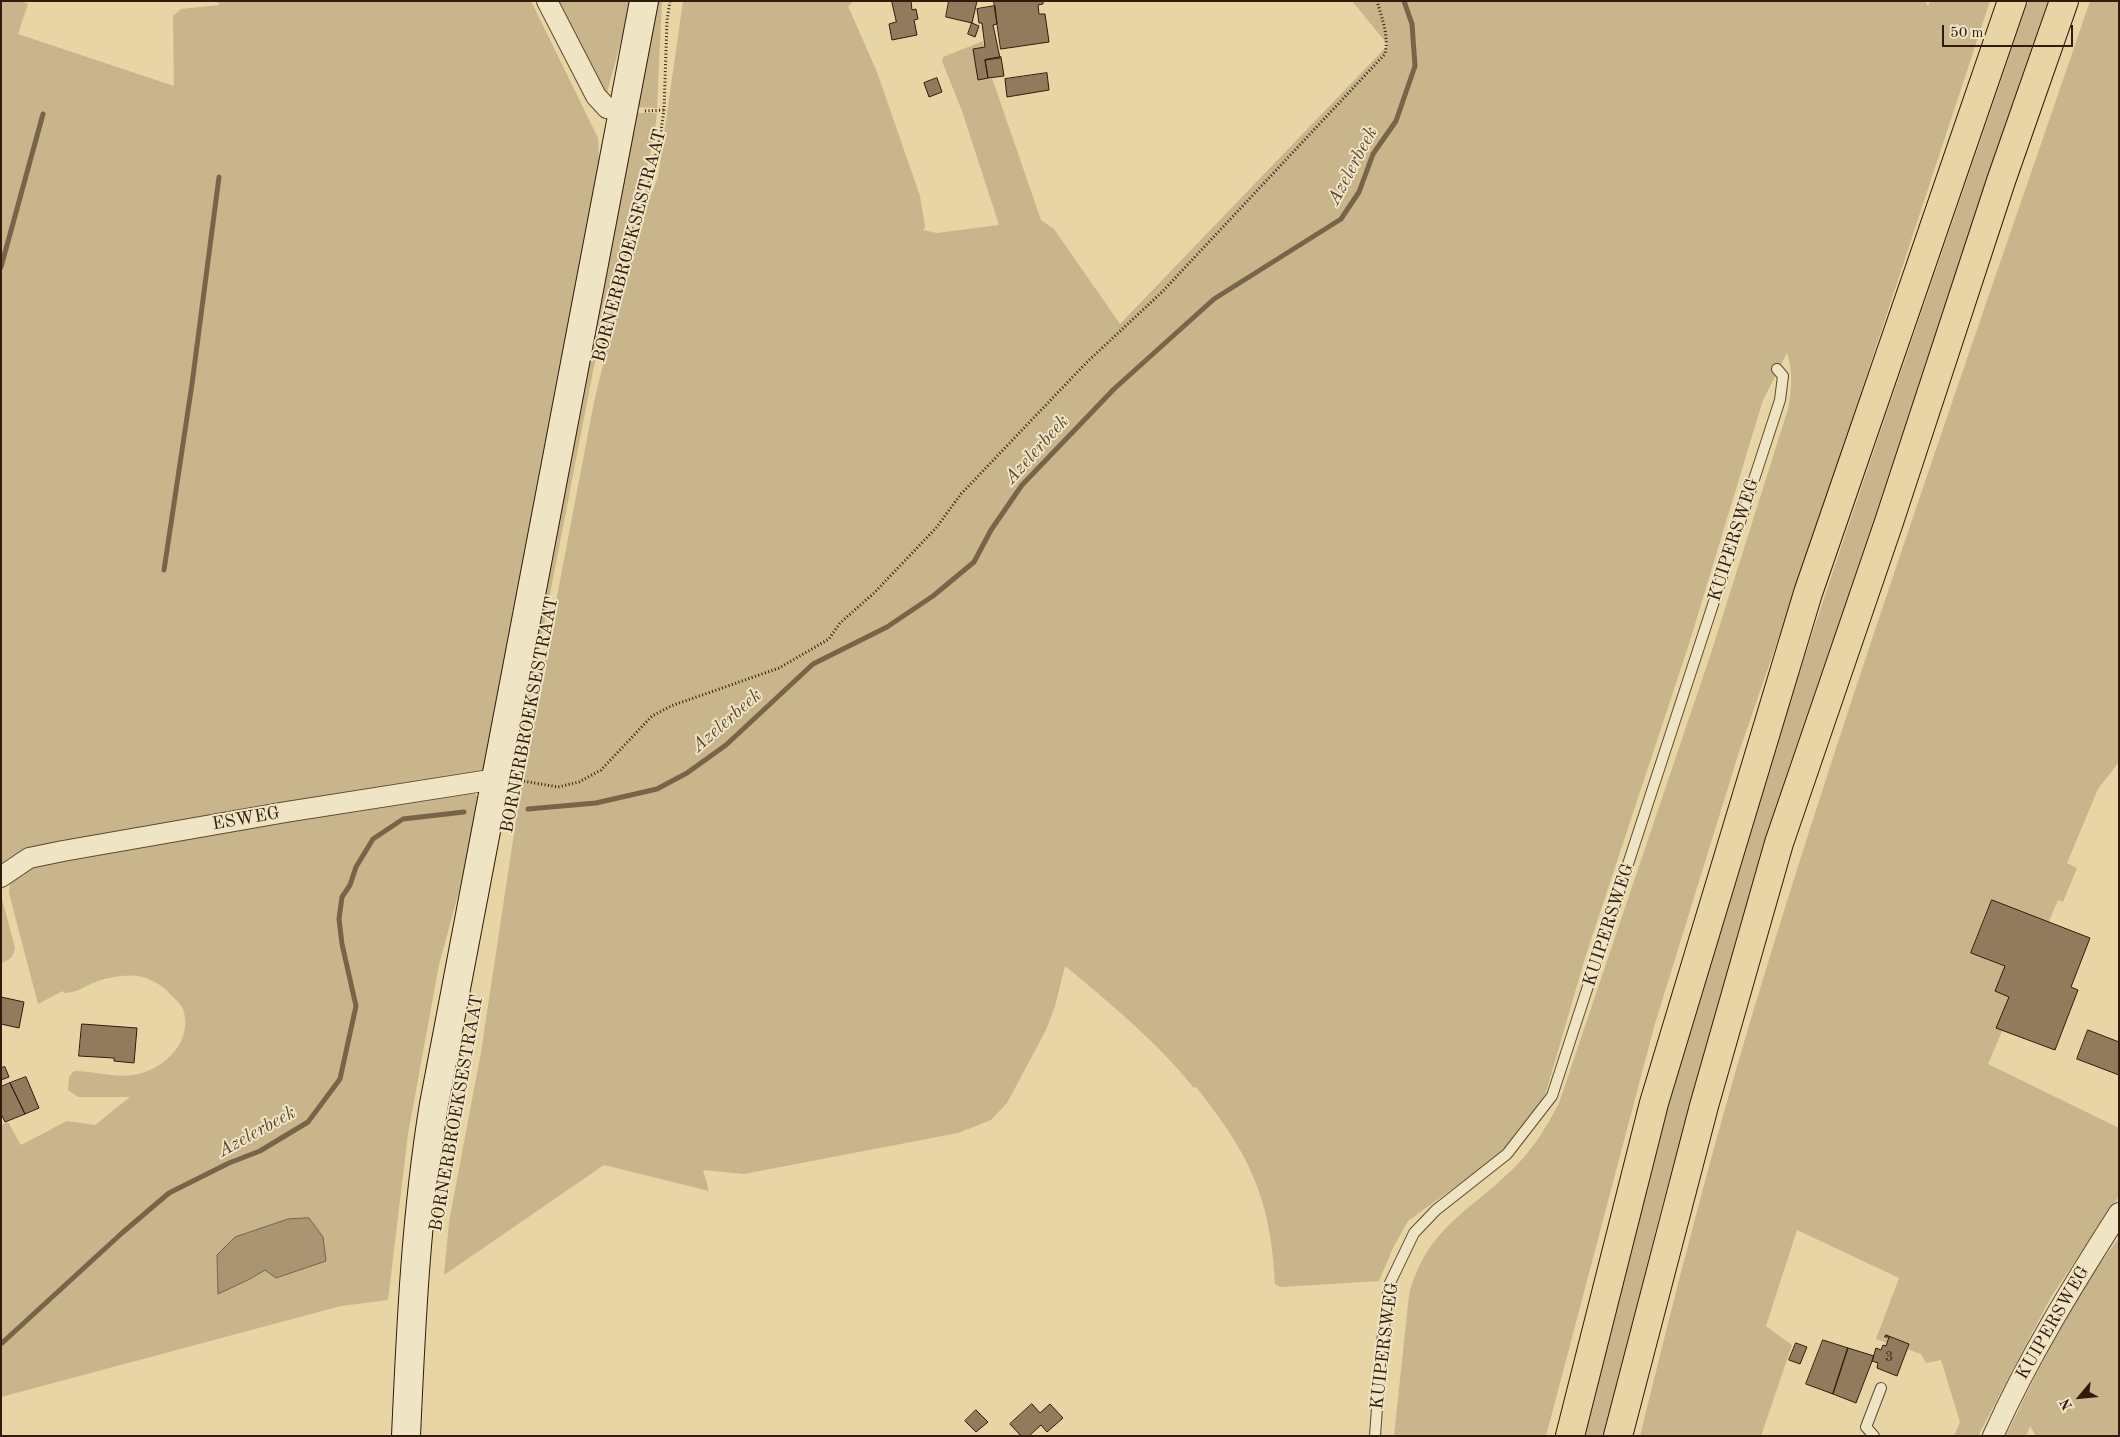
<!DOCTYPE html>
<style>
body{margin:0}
#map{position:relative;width:2120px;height:1437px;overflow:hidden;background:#e7d5a5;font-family:"Old Standard TT",serif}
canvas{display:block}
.frame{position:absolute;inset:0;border:2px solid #321a0d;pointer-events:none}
.north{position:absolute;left:2055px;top:1372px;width:50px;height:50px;-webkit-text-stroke:4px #efe4c4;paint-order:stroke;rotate:242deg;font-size:14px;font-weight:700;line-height:20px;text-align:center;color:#321a0d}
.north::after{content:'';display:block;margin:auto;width:18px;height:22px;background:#321a0d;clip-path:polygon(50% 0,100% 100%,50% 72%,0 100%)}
.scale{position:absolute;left:1942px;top:25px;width:131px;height:22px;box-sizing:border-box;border:2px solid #321a0d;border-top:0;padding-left:6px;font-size:15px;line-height:18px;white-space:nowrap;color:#321a0d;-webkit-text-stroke:4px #efe4c4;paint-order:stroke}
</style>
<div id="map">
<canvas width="2120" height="1437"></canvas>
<div class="frame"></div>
<div class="north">N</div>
<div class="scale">50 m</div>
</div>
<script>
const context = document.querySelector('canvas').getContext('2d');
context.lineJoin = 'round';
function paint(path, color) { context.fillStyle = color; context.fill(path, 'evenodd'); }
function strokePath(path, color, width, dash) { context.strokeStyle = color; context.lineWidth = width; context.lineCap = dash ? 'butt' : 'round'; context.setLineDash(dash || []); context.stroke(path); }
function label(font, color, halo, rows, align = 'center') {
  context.font = font + ' "Old Standard TT",serif'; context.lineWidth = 4; context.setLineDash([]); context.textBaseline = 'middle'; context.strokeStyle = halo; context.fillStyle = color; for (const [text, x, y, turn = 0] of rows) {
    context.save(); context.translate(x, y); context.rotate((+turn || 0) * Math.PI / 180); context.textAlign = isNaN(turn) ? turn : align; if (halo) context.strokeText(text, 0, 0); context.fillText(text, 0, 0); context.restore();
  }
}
const green = new Path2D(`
 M 1,1 L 21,1 L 28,4 L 18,34 L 174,86 L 173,16 L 181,9 L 219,5 L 217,1 L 531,1 L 598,138 L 600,182 L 491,757 L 482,772 L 1,868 Z
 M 559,1 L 632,1 L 606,96 Z
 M 654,1 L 662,1 L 657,108 L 633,107 Z
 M 683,1 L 854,1 L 848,6 L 877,72 L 920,196 L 925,227 L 923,230 L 937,233 L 999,225 L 962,111 L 942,61 L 943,57 L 983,41 L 988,79 L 992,78 L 1041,220 L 1054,229 L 1120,324 L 1388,45 L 1352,1 L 1925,1 L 1928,6 L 1930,1 L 1990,1 L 1808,553 L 1739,752 L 1654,1027 L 1546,1436 L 1394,1436 L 1409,1295 C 1428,1222 1479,1208 1524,1157 C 1538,1141 1549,1122 1559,1103 L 1711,653 L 1788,409 C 1792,388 1793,372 1787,353 L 1763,400 L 1689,644 L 1585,958 L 1546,1092 L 1537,1110 L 1503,1152 L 1408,1221 L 1393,1248 L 1379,1281 L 1280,1287 L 1275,1284 C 1271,1197 1249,1154 1196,1087 L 1194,1088 C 1156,1041 1111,1004 1065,966 L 1055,1006 L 1046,1030 L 1007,1103 L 991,1120 L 958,1133 L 744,1174 L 703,1170 L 709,1191 L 604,1165 L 444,1275 L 449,1222 L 481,1052 L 522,780 L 594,402 L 634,237 L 658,177 Z
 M 2028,1 L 2050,1 L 1727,978 L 1663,1202 L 1604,1436 L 1582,1436 C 1631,1240 1680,1045 1741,853 C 1831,567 1932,285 2028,1 Z
 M 2090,1 L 2119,1 L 2119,762 L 2098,789 L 2067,863 L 2077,868 L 2063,902 L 2058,900 L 1988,1064 L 2119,1128 L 2119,1196 L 2051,1297 L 1978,1436 L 1954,1436 L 1960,1422 L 1941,1360 L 1926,1363 L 1921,1354 L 1876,1339 L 1899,1278 L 1797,1230 L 1766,1326 L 1792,1345 L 1761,1436 L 1640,1436 C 1675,1294 1711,1152 1753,1012 C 1856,672 1975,338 2090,1 Z
 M 632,113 L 657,113 L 654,137 L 642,189 L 628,222 L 593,371 L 515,776 L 506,777 Z
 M 474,792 L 481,802 L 479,817 L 439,965 L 408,1134 L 388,1300 L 341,1306 L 1,1397 L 1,1125 L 8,1122 L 21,1145 L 67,1121 L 95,1125 L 130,1097 L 78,1097 L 68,1090 L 69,1077 L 74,1071 C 96,1071 120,1080 142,1073 C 169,1065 193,1038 183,1009 C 181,1004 175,999 171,995 C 164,986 150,978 138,976 C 125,974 105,978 93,983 C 83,987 76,993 64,993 L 63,991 L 38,1004 L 9,893 L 10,881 L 28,862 Z
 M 1,895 L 15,948 C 13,957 10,960 1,963 Z
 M 2119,1238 L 2119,1436 L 2036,1436 L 2030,1426 L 2026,1436 L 2006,1436 C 2039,1368 2073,1297 2119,1238 Z`);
const water = new Path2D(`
 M 309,1218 L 323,1237 L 326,1261 L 276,1278 L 265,1270 L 250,1279 L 218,1294 L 217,1255 L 235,1237 L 288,1219 Z`);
const stream = new Path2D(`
 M 1,267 L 43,114
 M 164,570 L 192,384 L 219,177
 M 528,809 L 596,803 L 657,789 L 687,773 L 726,745 L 813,664 L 887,627 L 933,596 L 974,562 L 991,530 L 1022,485 L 1114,389 L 1214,299 L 1341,219 L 1359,192 L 1373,154 L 1396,121 L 1415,66 L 1412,24 L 1404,1
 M 1,1344 L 122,1233 L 169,1193 L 229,1163 L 260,1151 L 308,1122 L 340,1079 L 356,1006 L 342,944 L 339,919 L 342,897 L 350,885 L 356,867 L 373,839 L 403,819 L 464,812`);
const building = new Path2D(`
 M 892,1 L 911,1 L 912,10 L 916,9 L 918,19 L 914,20 L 917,35 L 892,40 L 889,24 L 896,22 Z
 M 949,1 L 977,1 L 972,23 L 946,17 Z
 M 994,1 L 1043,1 L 1043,4 L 1038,5 L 1039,14 L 1045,14 L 1049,42 L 1001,49 Z
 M 995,6 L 997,24 L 993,25 L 1000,58 L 985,60 L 988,78 L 978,80 L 973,49 L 985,47 L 982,23 L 979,23 L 977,9 Z
 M 972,23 L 979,26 L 975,37 L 968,34 Z
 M 1001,57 L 1004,76 L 988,78 L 985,60 Z
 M 1047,73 L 1049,90 L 1007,97 L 1005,79 Z
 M 937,78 L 942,92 L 929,97 L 924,83 Z
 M 1992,900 L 2090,938 L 2071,987 L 2078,990 L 2055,1050 L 1996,1028 L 2009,997 L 1995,991 L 2005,966 L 1971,953 Z
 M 1,997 L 24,1002 L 19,1028 L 1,1024 Z
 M 82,1024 L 137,1028 L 134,1063 L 114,1061 L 114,1058 L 79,1056 Z
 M 2088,1030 L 2119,1042 L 2119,1075 L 2077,1059 Z
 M 5,1067 L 9,1077 L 1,1080 L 1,1068 Z
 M 26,1077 L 39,1108 L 25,1114 L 10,1083 Z
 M 10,1083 L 25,1114 L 5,1122 L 1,1114 L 1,1087 Z
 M 1886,1335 L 1909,1344 L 1897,1376 L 1877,1368 L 1878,1363 L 1872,1361 L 1876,1348 L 1881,1350 L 1883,1345 L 1886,1346 L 1889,1337 L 1885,1337 Z
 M 1823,1340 L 1848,1348 L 1833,1394 L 1806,1384 Z
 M 1796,1343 L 1807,1347 L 1800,1364 L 1789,1360 Z
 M 1848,1348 L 1874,1356 L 1856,1403 L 1833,1394 Z
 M 1032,1404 L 1040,1413 L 1050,1404 L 1063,1418 L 1047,1432 L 1041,1425 L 1029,1436 L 1021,1436 L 1010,1424 Z
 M 976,1410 L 988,1422 L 976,1432 L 965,1421 Z`);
const path = new Path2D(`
 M 645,111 L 664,110
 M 601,354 L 629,239 L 645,200 L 660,137 L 664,110 L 667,21 L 670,1
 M 517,780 L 558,787 L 579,782 L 601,770 L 652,716 L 671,706 L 779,668 L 829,639 L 840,623 L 874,593 L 936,528 L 961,494 L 1086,363 L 1162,292 L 1385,54 C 1389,35 1382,19 1377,1`);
const service = new Path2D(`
 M 1375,1436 L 1381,1351 L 1389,1285 L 1414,1233 L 1436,1210 L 1507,1154 L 1552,1096 L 1780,400 L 1783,376 L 1777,369
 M 1874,1436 L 1866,1427 L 1881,1388`);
const minor = new Path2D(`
 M 547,1 L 596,96 L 607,108 L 623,112
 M 1,877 L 29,858 L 63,851 L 286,812 L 496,779
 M 1993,1436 C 2028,1358 2073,1285 2119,1213`);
const secondary = new Path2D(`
 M 406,1436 C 411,1324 416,1214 434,1104 L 644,1`);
const motorway = new Path2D(`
 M 1570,1436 L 1654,1103 L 1808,593 L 2012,1
 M 1618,1436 L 1704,1106 L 1779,843 L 1889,522 L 2001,181 L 2064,1`);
const numberNames = [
 ["3",1889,1357]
];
const streetNames = [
 ["BORNERBROEKSESTRAAT",630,246,-75],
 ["KUIPERSWEG",1734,540,-72],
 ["BORNERBROEKSESTRAAT",530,715,-79],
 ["ESWEG",246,819,-10],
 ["KUIPERSWEG",1609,925,-72],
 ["BORNERBROEKSESTRAAT",457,1113,-80],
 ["KUIPERSWEG",2053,1323,-60],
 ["KUIPERSWEG",1385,1346,-83]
];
const waterNames = [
 ["Azelerbeek",1353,166,-62],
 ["Azelerbeek",1037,450,-48],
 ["Azelerbeek",727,721,-41],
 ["Azelerbeek",257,1132,-29]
];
paint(green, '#c8b58b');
paint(water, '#a99571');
strokePath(water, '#796449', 1);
strokePath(stream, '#796449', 5);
paint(building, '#907b5c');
strokePath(building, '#321a0d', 1);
strokePath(service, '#5f4933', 12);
strokePath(minor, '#5f4933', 22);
strokePath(secondary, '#321a0d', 30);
strokePath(motorway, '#321a0d', 30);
strokePath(path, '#321a0d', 3, [1, 2.5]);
strokePath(service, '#efe4c4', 10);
strokePath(minor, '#efe4c4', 20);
strokePath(secondary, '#efe4c4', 28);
strokePath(motorway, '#e7d5a5', 28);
label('15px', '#4a3221', null, numberNames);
label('18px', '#321a0d', '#efe4c4', streetNames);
label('italic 19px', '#5c4530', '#efe4c4', waterNames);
</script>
